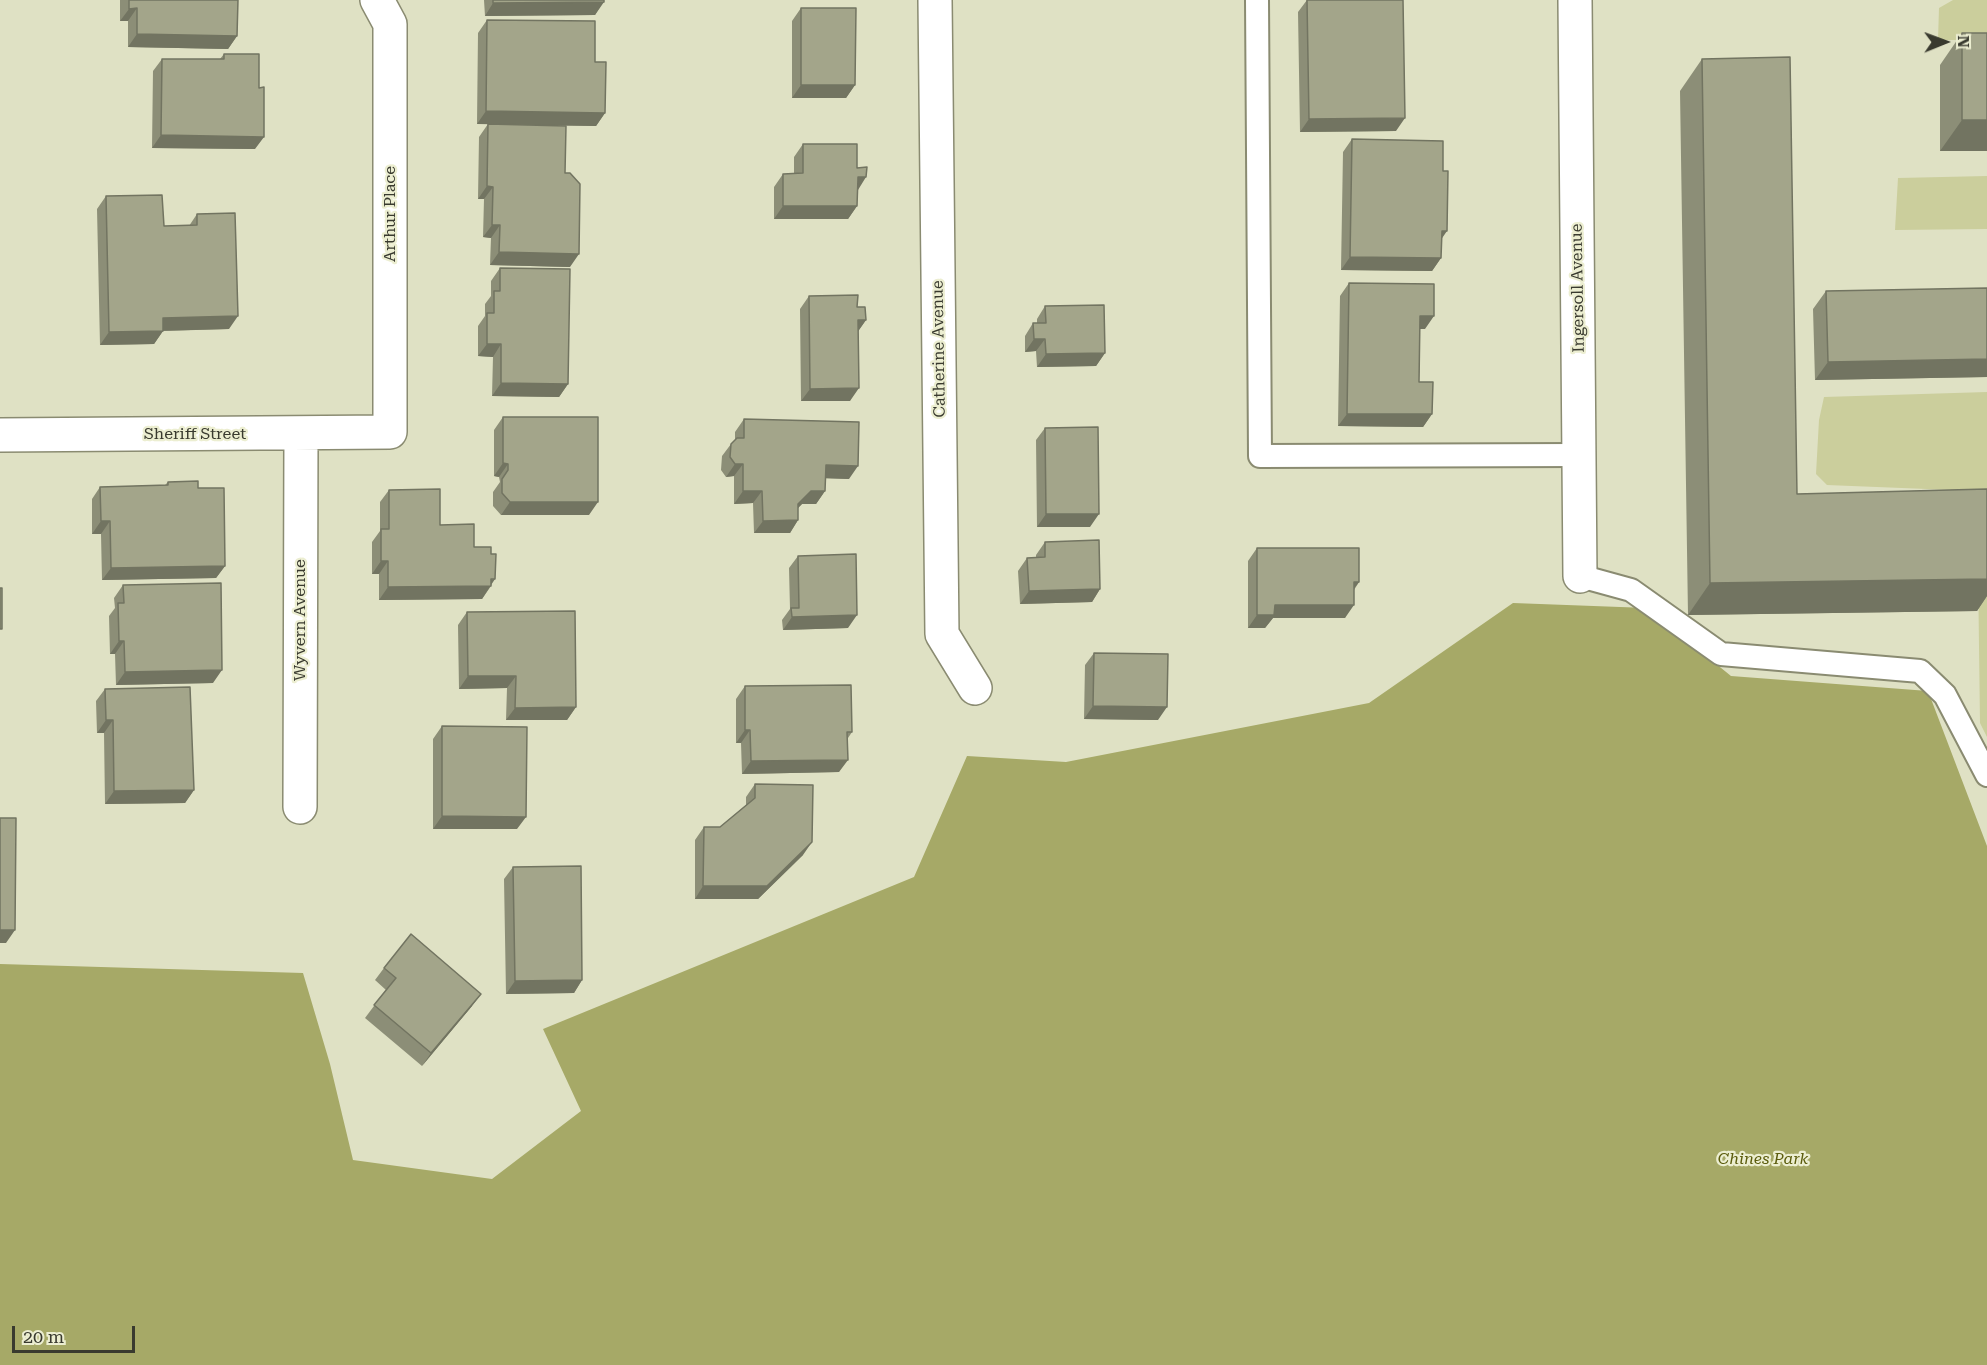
<!DOCTYPE html>
<style>
body{margin:0}
#map{position:relative;width:1987px;height:1365px;overflow:hidden;background:#dfe1c4;font-family:"Roboto Serif",serif}
canvas{display:block}
.north{position:absolute;left:1915px;top:12px;width:60px;height:60px;-webkit-text-stroke:4px #eceed1;paint-order:stroke;rotate:89deg;font-size:16px;font-weight:700;line-height:24px;text-align:center;color:#393a2f}
.north::after{content:'';display:block;margin:auto;width:21px;height:27px;background:#393a2f;clip-path:polygon(50% 0,100% 100%,50% 72%,0 100%)}
.scale{position:absolute;left:12px;top:1326px;width:123px;height:27px;box-sizing:border-box;border:3px solid #393a2f;border-top:0;padding-left:8px;font-size:18px;line-height:21px;white-space:nowrap;color:#393a2f;-webkit-text-stroke:4px #eceed1;paint-order:stroke}
</style>
<div id="map">
<canvas width="1987" height="1365"></canvas>
<div class="north">N</div>
<div class="scale">20 m</div>
</div>
<script>
const context = document.querySelector('canvas').getContext('2d');
context.lineJoin = 'round';
function paint(path, color) { context.fillStyle = color; context.fill(path, 'evenodd'); }
function strokePath(path, color, width, dash) { context.strokeStyle = color; context.lineWidth = width; context.lineCap = dash ? 'butt' : 'round'; context.setLineDash(dash || []); context.stroke(path); }
function label(font, color, halo, rows, align = 'center') {
  context.font = font + ' "Roboto Serif",serif'; context.lineWidth = 4.5; context.setLineDash([]); context.textBaseline = 'middle'; context.strokeStyle = halo; context.fillStyle = color; for (const [text, x, y, turn = 0] of rows) {
    context.save(); context.translate(x, y); context.rotate((+turn || 0) * Math.PI / 180); context.textAlign = isNaN(turn) ? turn : align; if (halo) context.strokeText(text, 0, 0); context.fillText(text, 0, 0); context.restore();
  }
}
const green = new Path2D(`
 M 1953,0 L 1987,0 L 1987,40 L 1938,40 L 1939,8 Z
 M 1987,176 L 1987,229 L 1895,230 L 1898,178 Z
 M 1987,392 L 1987,737 L 1980,723 L 1977,491 L 1827,485 L 1816,474 L 1819,420 L 1824,397 Z`);
const forest = new Path2D(`
 M 1513,603 L 1647,608 L 1731,676 L 1928,691 L 1987,846 L 1987,1365 L 0,1365 L 0,964 L 303,973 L 330,1064 L 353,1160 L 492,1179 L 581,1111 L 543,1029 L 914,877 L 967,756 L 1066,762 L 1369,703 Z`);
const lane = new Path2D(`
 M 1257,0 L 1260,456 L 1579,455
 M 1580,576 L 1631,590 L 1721,654 L 1920,671 L 1945,695 L 1987,775`);
const street = new Path2D(`
 M 935,0 L 942,634 L 975,688
 M 1575,0 L 1580,576
 M 0,435 L 390,432 L 390,24 L 377,0
 M 300,807 L 301,433`);
const wall = new Path2D(`
 M 120,0 L 238,0 L 237,36 L 228,49 L 128,47 L 128,21 L 120,21 Z
 M 484,0 L 604,0 L 595,15 L 485,16 Z
 M 1307,0 L 1396,131 L 1300,132 L 1298,12 Z
 M 801,8 L 855,85 L 846,98 L 792,98 L 792,21 Z
 M 487,20 L 595,62 L 605,113 L 596,126 L 527,125 L 565,173 L 570,267 L 490,265 L 491,238 L 483,237 L 484,199 L 478,199 L 479,137 L 488,124 L 477,124 L 478,33 Z
 M 1962,33 L 1987,151 L 1940,151 L 1940,65 Z
 M 224,54 L 259,88 L 255,149 L 152,148 L 153,71 L 162,59 L 220,59 Z
 M 1702,59 L 1797,494 L 1987,489 L 1987,596 L 1977,611 L 1688,615 L 1680,91 Z
 M 1352,139 L 1441,240 L 1441,258 L 1432,271 L 1341,270 L 1343,152 Z
 M 803,144 L 857,190 L 857,206 L 848,219 L 774,219 L 774,187 L 783,174 L 794,174 L 794,157 Z
 M 106,196 L 164,226 L 189,226 L 197,214 L 229,329 L 163,331 L 154,344 L 100,345 L 97,209 Z
 M 500,268 L 568,384 L 559,397 L 492,396 L 493,357 L 478,356 L 478,326 L 485,316 L 485,304 L 491,296 L 491,281 Z
 M 1349,283 L 1425,329 L 1420,329 L 1419,382 L 1432,414 L 1423,427 L 1338,426 L 1340,296 Z
 M 1987,288 L 1987,377 L 1815,380 L 1813,309 L 1826,291 Z
 M 809,296 L 857,307 L 866,320 L 858,331 L 850,401 L 801,401 L 800,309 Z
 M 1045,306 L 1105,353 L 1096,366 L 1037,367 L 1036,351 L 1025,352 L 1025,336 L 1033,323 L 1037,323 L 1037,319 Z
 M 503,417 L 589,515 L 501,515 L 493,506 L 493,492 L 500,482 L 499,477 L 494,476 L 494,430 Z
 M 744,419 L 849,479 L 825,478 L 825,491 L 816,504 L 802,504 L 798,508 L 798,520 L 790,533 L 754,533 L 753,503 L 734,504 L 734,476 L 726,477 L 721,470 L 722,456 L 731,444 L 735,440 L 735,432 Z
 M 1045,428 L 1090,527 L 1037,527 L 1036,440 Z
 M 168,482 L 198,488 L 225,566 L 216,578 L 102,580 L 101,534 L 92,534 L 92,499 L 100,487 L 165,485 Z
 M 389,490 L 474,547 L 491,554 L 491,586 L 482,599 L 379,600 L 379,574 L 372,574 L 372,542 L 380,531 L 380,502 Z
 M 1045,542 L 1100,589 L 1092,602 L 1020,604 L 1018,571 L 1027,558 L 1036,558 L 1036,555 Z
 M 1257,548 L 1359,582 L 1354,590 L 1345,618 L 1273,618 L 1265,628 L 1248,628 L 1248,561 Z
 M 798,556 L 848,628 L 783,630 L 782,620 L 790,609 L 789,568 Z
 M 123,585 L 213,683 L 116,685 L 115,654 L 110,654 L 109,616 L 115,608 L 114,598 Z
 M 467,612 L 576,707 L 567,720 L 506,720 L 507,688 L 459,689 L 458,625 Z
 M 1094,653 L 1158,720 L 1084,719 L 1085,665 Z
 M 745,686 L 852,732 L 848,738 L 839,772 L 742,774 L 741,743 L 736,743 L 736,699 Z
 M 105,689 L 194,790 L 185,803 L 105,804 L 104,733 L 97,733 L 96,701 Z
 M 442,726 L 517,829 L 433,829 L 433,739 Z
 M 755,784 L 803,855 L 758,899 L 695,899 L 695,840 L 704,827 L 720,827 L 746,805 L 746,797 Z
 M 513,867 L 582,980 L 574,993 L 506,994 L 504,879 Z
 M 384,968 L 472,1006 L 422,1066 L 365,1018 L 386,990 L 375,980 Z`);
const shadedWall = new Path2D(`
 M 604,2 L 595,15 L 485,16 L 493,3 Z
 M 137,8 L 128,21 L 120,21 L 129,9 Z
 M 137,34 L 237,36 L 228,49 L 128,47 Z
 M 801,85 L 855,85 L 846,98 L 792,98 Z
 M 486,111 L 605,113 L 596,126 L 477,124 Z
 M 1405,118 L 1396,131 L 1300,132 L 1309,119 Z
 M 1962,120 L 1987,120 L 1987,151 L 1940,151 Z
 M 161,135 L 264,137 L 255,149 L 152,148 Z
 M 858,177 L 866,177 L 858,190 Z
 M 487,186 L 493,187 L 484,199 L 478,199 Z
 M 783,206 L 857,206 L 848,219 L 774,219 Z
 M 492,225 L 500,225 L 491,238 L 483,237 Z
 M 1442,231 L 1447,231 L 1438,244 Z
 M 499,252 L 579,254 L 570,267 L 490,265 Z
 M 1350,257 L 1441,258 L 1432,271 L 1341,270 Z
 M 238,316 L 229,329 L 154,331 L 163,318 Z
 M 1420,316 L 1434,316 L 1425,329 L 1411,329 Z
 M 858,320 L 866,320 L 857,333 Z
 M 163,331 L 154,344 L 100,345 L 109,332 Z
 M 1034,339 L 1045,339 L 1036,351 L 1025,352 Z
 M 487,344 L 501,344 L 493,357 L 478,356 Z
 M 1105,353 L 1096,366 L 1037,367 L 1046,354 Z
 M 1987,359 L 1987,377 L 1815,380 L 1828,362 Z
 M 501,383 L 568,384 L 559,397 L 492,396 Z
 M 859,388 L 850,401 L 801,401 L 810,389 Z
 M 1347,414 L 1432,414 L 1423,427 L 1338,426 Z
 M 503,463 L 508,464 L 499,477 L 494,476 Z
 M 735,464 L 743,464 L 734,476 L 726,477 Z
 M 826,465 L 858,466 L 849,479 L 817,478 Z
 M 743,491 L 762,491 L 753,503 L 734,504 Z
 M 811,491 L 825,491 L 816,504 L 802,504 L 789,517 L 798,504 Z
 M 510,502 L 598,502 L 589,515 L 501,515 Z
 M 1046,514 L 1099,514 L 1090,527 L 1037,527 Z
 M 798,520 L 790,533 L 754,533 L 763,521 Z
 M 101,521 L 110,521 L 101,534 L 92,534 Z
 M 381,561 L 388,561 L 379,574 L 372,574 Z
 M 225,566 L 216,578 L 102,580 L 111,568 Z
 M 495,579 L 482,599 L 379,600 L 388,587 Z
 M 1987,579 L 1987,596 L 1977,611 L 1688,615 L 1710,583 Z
 M 1354,582 L 1359,582 L 1350,594 Z
 M 1100,589 L 1092,602 L 1020,604 L 1029,591 Z
 M 1275,605 L 1354,605 L 1345,618 L 1273,618 L 1265,628 L 1248,628 L 1257,615 Z
 M 857,615 L 848,628 L 783,630 L 792,617 Z
 M 119,641 L 124,641 L 115,654 L 110,654 Z
 M 222,670 L 213,683 L 116,685 L 125,672 Z
 M 468,676 L 516,676 L 507,688 L 459,689 Z
 M 1093,706 L 1167,707 L 1158,720 L 1084,719 Z
 M 576,707 L 567,720 L 506,720 L 515,708 Z
 M 106,720 L 113,720 L 104,733 L 97,733 Z
 M 745,730 L 750,730 L 741,743 L 736,743 Z
 M 848,760 L 839,772 L 742,774 L 751,761 Z
 M 194,790 L 185,803 L 105,804 L 114,791 Z
 M 442,816 L 526,817 L 517,829 L 433,829 Z
 M 812,842 L 803,855 L 758,899 L 695,899 L 703,886 Z
 M 0,930 L 15,930 L 6,943 L 0,943 Z
 M 582,980 L 574,993 L 506,994 L 515,981 Z
 M 481,994 L 472,1006 L 422,1066 L 431,1053 Z`);
const building = new Path2D(`
 M 129,0 L 238,0 L 237,36 L 137,34 L 137,8 L 129,9 Z
 M 493,0 L 604,0 L 604,2 L 493,3 Z
 M 1307,0 L 1403,0 L 1405,118 L 1309,119 Z
 M 801,8 L 856,8 L 855,85 L 801,85 Z
 M 487,20 L 595,21 L 595,62 L 606,62 L 605,113 L 486,111 Z
 M 1962,33 L 1987,33 L 1987,120 L 1962,120 Z
 M 224,54 L 259,54 L 259,88 L 264,87 L 264,137 L 161,135 L 162,59 L 224,59 Z
 M 1790,57 L 1797,494 L 1987,489 L 1987,579 L 1710,583 L 1702,59 Z
 M 488,124 L 566,126 L 565,173 L 570,173 L 580,184 L 579,254 L 499,252 L 500,225 L 492,225 L 493,187 L 487,186 Z
 M 1352,139 L 1443,141 L 1443,171 L 1448,171 L 1447,231 L 1442,231 L 1441,258 L 1350,257 Z
 M 803,144 L 857,144 L 857,168 L 867,167 L 866,177 L 858,177 L 857,206 L 783,206 L 783,174 L 803,173 Z
 M 162,195 L 164,226 L 197,225 L 197,214 L 235,213 L 238,316 L 163,318 L 163,331 L 109,332 L 106,196 Z
 M 500,268 L 570,269 L 568,384 L 501,383 L 501,344 L 487,344 L 487,313 L 494,313 L 494,291 L 500,291 Z
 M 1349,283 L 1434,284 L 1434,316 L 1420,316 L 1419,382 L 1433,382 L 1432,414 L 1347,414 Z
 M 1987,288 L 1987,359 L 1828,362 L 1826,291 Z
 M 858,295 L 857,307 L 865,307 L 866,320 L 858,320 L 859,388 L 810,389 L 809,296 Z
 M 1104,305 L 1105,353 L 1046,354 L 1045,339 L 1034,339 L 1033,323 L 1046,323 L 1045,306 Z
 M 503,417 L 598,417 L 598,502 L 510,502 L 502,493 L 502,479 L 508,470 L 508,464 L 503,463 Z
 M 744,419 L 859,422 L 858,466 L 826,465 L 825,491 L 811,491 L 798,504 L 798,520 L 763,521 L 762,491 L 743,491 L 743,464 L 735,464 L 730,457 L 731,444 L 737,438 L 744,438 Z
 M 1098,427 L 1099,514 L 1046,514 L 1045,428 Z
 M 198,481 L 198,488 L 224,488 L 225,566 L 111,568 L 110,521 L 101,521 L 100,487 L 168,485 L 168,482 Z
 M 440,489 L 440,525 L 474,524 L 474,547 L 491,547 L 491,554 L 496,554 L 495,579 L 491,579 L 491,586 L 388,587 L 388,561 L 381,561 L 381,529 L 389,529 L 389,490 Z
 M 1099,540 L 1100,589 L 1029,591 L 1027,558 L 1045,557 L 1045,542 Z
 M 1257,548 L 1359,548 L 1359,582 L 1354,582 L 1354,605 L 1275,605 L 1274,615 L 1257,615 Z
 M 856,554 L 857,615 L 792,617 L 791,608 L 799,608 L 798,556 Z
 M 221,583 L 222,670 L 125,672 L 124,641 L 119,641 L 118,603 L 124,603 L 123,585 Z
 M 0,588 L 2,588 L 2,629 L 0,629 Z
 M 575,611 L 576,707 L 515,708 L 516,676 L 468,676 L 467,612 Z
 M 1094,653 L 1168,654 L 1167,707 L 1093,706 Z
 M 851,685 L 852,732 L 847,732 L 848,760 L 751,761 L 750,730 L 745,730 L 745,686 Z
 M 190,687 L 194,790 L 114,791 L 113,720 L 106,720 L 105,689 Z
 M 442,726 L 527,727 L 526,817 L 442,816 Z
 M 755,784 L 813,785 L 812,842 L 767,886 L 703,886 L 704,827 L 720,827 L 755,798 Z
 M 0,818 L 16,818 L 15,930 L 0,930 Z
 M 581,866 L 582,980 L 515,981 L 513,867 Z
 M 411,934 L 481,994 L 431,1053 L 374,1005 L 396,978 L 384,968 Z`);
const streetNames = [
 ["Arthur Place",390,214,-90],
 ["Ingersoll Avenue",1578,288,-91],
 ["Catherine Avenue",939,349,-91],
 ["Sheriff Street",195,434],
 ["Wyvern Avenue",300,620,-90]
];
const parkNames = [
 ["Chines Park",1763,1159]
];
paint(green, '#cbce9c');
paint(forest, '#a6a967');
strokePath(lane, '#8a8b71', 26);
strokePath(street, '#8a8b71', 36);
strokePath(lane, '#fff', 22);
strokePath(street, '#fff', 33);
paint(wall, '#8c8e77');
paint(shadedWall, '#727461');
paint(building, '#a3a58a');
strokePath(building, '#727461', 1.5);
label('16px', '#393a2f', '#eceed1', streetNames);
label('italic 16px', '#5b5c0d', '#eceed1', parkNames);
</script>
